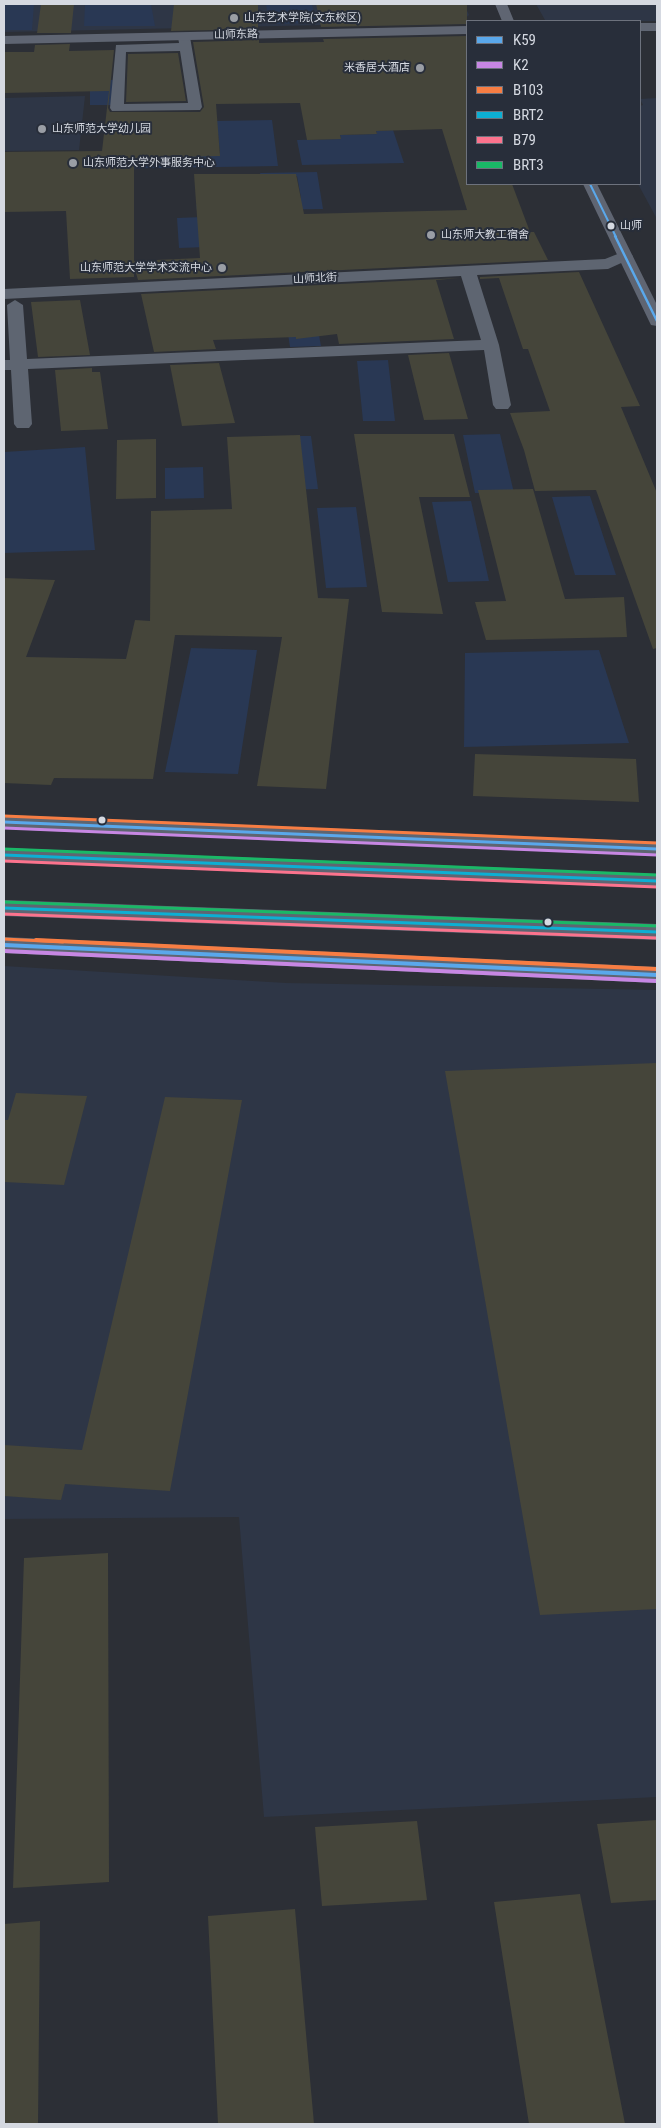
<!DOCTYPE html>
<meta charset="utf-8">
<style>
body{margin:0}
#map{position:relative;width:661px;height:2128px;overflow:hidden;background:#2c2f36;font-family:"Roboto Condensed",sans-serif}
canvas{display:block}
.frame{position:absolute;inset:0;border:5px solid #d5d9e1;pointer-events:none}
.legend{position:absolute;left:466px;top:20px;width:175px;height:165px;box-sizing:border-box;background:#282e3a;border:1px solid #6d727d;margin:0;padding:6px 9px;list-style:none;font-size:15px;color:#d5d9e1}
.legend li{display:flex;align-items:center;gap:10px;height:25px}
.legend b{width:25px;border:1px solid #6d727d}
</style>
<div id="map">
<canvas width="661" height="2128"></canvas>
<div class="frame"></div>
<ul class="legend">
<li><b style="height:6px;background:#5aa8eb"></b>K59</li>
<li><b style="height:6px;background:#c787e3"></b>K2</li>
<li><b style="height:6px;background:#f77d43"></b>B103</li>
<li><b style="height:6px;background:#0dafd3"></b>BRT2</li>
<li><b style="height:6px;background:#fc738d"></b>B79</li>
<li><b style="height:6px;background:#1ab867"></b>BRT3</li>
</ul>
</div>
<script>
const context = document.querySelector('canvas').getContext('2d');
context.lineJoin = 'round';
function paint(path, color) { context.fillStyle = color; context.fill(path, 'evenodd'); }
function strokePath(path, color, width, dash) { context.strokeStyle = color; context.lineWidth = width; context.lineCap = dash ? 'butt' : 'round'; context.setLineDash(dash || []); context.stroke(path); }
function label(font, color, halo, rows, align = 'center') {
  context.font = font + ' "Roboto Condensed","Noto Sans SC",sans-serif'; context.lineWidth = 4; context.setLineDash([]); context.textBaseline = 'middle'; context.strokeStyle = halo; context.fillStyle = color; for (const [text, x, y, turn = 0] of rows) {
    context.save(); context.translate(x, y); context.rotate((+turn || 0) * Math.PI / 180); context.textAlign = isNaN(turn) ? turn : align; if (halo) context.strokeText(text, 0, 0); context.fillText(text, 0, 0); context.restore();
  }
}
const built = new Path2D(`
 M 4,4 L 464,4 L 469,15 L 461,22 L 4,32 Z
 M 536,4 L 657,4 L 657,21 L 551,21 L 545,20 Z
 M 85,96 L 79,150 L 4,151 L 4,98 Z
 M 657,98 L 657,219 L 638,184 L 640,106 L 643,105 L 640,99 Z
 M 4,966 L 286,983 L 657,990 L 657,1797 L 264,1817 L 239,1517 L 4,1519 Z`);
const green = new Path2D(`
 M 4,4 L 34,4 L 32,30 L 4,30 Z
 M 85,4 L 151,4 L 155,26 L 84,26 Z
 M 266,4 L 312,4 L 316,23 L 269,24 Z
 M 90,80 L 114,80 L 114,105 L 90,105 Z
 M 272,120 L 278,166 L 101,169 L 137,158 L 220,153 L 218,134 L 105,123 Z
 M 393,130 L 404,163 L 302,165 L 297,140 L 341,139 L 340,135 L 377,134 L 376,131 Z
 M 317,172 L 323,209 L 197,211 L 196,204 L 301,198 L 297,176 L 261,176 L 260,173 Z
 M 203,217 L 206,247 L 179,248 L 177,218 Z
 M 315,313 L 321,346 L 290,347 L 285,314 Z
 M 388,360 L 395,421 L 363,421 L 357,361 Z
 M 500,434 L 514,493 L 475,493 L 463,435 Z
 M 274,436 L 311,436 L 318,489 L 280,490 Z
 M 85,447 L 95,550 L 4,553 L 4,452 Z
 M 203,467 L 204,498 L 165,499 L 165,468 Z
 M 590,496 L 616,575 L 575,575 L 552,497 Z
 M 471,501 L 489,581 L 448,582 L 432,502 Z
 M 356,507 L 367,587 L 326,588 L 317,508 Z
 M 191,648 L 257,650 L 238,774 L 165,772 Z
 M 599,650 L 629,743 L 464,747 L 465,653 Z`);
const building = new Path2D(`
 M 41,4 L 74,4 L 71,33 L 37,33 Z
 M 174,4 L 258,4 L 258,29 L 171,31 Z
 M 316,4 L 467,4 L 467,24 L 321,27 Z
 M 467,36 L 467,184 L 512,184 L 530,232 L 534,232 L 548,260 L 138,280 L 134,266 L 134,277 L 70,279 L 66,211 L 4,212 L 4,152 L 102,151 L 109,91 L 4,93 L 4,52 L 34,52 L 35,45 L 70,44 L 69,51 L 114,50 L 108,108 L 110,112 L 200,112 L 204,107 L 193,42 L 259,40 L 259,43 L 324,42 L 323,39 ZM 300,103 L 307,140 L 341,139 L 340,135 L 377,134 L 376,131 L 442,129 L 467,210 L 304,214 L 296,174 L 194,174 L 200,258 L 134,261 L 134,162 L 137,162 L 137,158 L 220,156 L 216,104 Z
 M 178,53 L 186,101 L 126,102 L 128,54 Z
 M 579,272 L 640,406 L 621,407 L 657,493 L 657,648 L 653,649 L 596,490 L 535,491 L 524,450 L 510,413 L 550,411 L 528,349 L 523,349 L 499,278 L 480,279 L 480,277 Z
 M 460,278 L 436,280 L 454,339 L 339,344 L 337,334 L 296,339 L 296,337 L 213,340 L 216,349 L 154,352 L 141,294 Z
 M 80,300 L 90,355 L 38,357 L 31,302 Z
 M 449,353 L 468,419 L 424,420 L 408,355 Z
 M 219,363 L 235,423 L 182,426 L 170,365 Z
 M 92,368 L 92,372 L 100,372 L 108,429 L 61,431 L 55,370 Z
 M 354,434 L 454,434 L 470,497 L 419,497 L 443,614 L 382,612 Z
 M 300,435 L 318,598 L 349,599 L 326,789 L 257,786 L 282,637 L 175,635 L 153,779 L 54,778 L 51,785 L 4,783 L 4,578 L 55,580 L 26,657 L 126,659 L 135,620 L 150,621 L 151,511 L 232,509 L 227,437 Z
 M 156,439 L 156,498 L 116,499 L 117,440 Z
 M 533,489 L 565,599 L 624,597 L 627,637 L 486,640 L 475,602 L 506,601 L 478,490 Z
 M 475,754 L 636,759 L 639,802 L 473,796 Z
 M 657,1063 L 657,1609 L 540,1615 L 445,1071 Z
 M 16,1093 L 87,1096 L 64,1185 L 4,1182 L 4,1120 L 8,1120 Z
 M 165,1097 L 242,1100 L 170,1491 L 65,1484 L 61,1500 L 4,1496 L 4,1445 L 82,1450 Z
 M 108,1553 L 109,1882 L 13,1888 L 24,1558 Z
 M 657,1820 L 657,1900 L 611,1903 L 597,1824 Z
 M 417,1821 L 427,1900 L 322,1906 L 315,1827 Z
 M 580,1894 L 625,2124 L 529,2124 L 494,1902 Z
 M 295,1909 L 314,2124 L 218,2124 L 208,1916 Z
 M 40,1921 L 38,2124 L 4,2124 L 4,1924 Z`);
const minor = new Path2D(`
 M 184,33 L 190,37 L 202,107 L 200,110 L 112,111 L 110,108 L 116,45 L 179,43 L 178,37 ZM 180,51 L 188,103 L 124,104 L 126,52 Z
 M 625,251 L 633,256 L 630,259 L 608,269 L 477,275 L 499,345 L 511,405 L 508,409 L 496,409 L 493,405 L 484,350 L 28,369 L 32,424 L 29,428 L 17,428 L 14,424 L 11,370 L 4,370 L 4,360 L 10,360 L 7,305 L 15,300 L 23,305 L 27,359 L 481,340 L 461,276 L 4,299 L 4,289 L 605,259 Z
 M 4,815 L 657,842 L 657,856 L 4,829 Z
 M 4,937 L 657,967 L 657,983 L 4,953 Z`);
const major = new Path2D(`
 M 495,4 L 507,4 L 514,21 L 502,21 Z
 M 640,23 L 657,23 L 657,31 L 640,31 Z
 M 467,26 L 467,34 L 4,44 L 4,36 Z
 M 583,184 L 597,184 L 657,305 L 657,326 L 651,325 L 649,321 Z
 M 4,848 L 657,874 L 657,888 L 4,862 Z
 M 4,900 L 657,924 L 657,940 L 4,916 Z`);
const bus1Far3 = new Path2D(`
 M 590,184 L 616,237`);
const bus1Far2 = new Path2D(`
 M 615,236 L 657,321`);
const bus1Far1 = new Path2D(`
 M 4,822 L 657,849`);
const bus1 = new Path2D(`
 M 4,945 L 657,975`);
const bus2Far1 = new Path2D(`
 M 4,828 L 657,855`);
const bus2 = new Path2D(`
 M 4,951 L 657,981`);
const bus3Far1 = new Path2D(`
 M 4,816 L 657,843
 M 4,939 L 63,942`);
const bus3 = new Path2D(`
 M 36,940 L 657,969`);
const bus4 = new Path2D(`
 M 4,855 L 657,881
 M 4,908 L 657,932`);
const bus5 = new Path2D(`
 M 4,861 L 657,887
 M 4,914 L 657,938`);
const bus6 = new Path2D(`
 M 4,849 L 657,875
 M 4,902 L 657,926`);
const markers = [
 [234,18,5,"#9a9ea5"],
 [420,68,5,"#9a9ea5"],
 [42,129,5,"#9a9ea5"],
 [73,163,5,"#9a9ea5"],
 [611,226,4.5,"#d5d9e1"],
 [431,235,5,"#9a9ea5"],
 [222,268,5,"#9a9ea5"],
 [102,820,4.5,"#d5d9e1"],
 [548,922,4.5,"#d5d9e1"]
];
const farPoinames = [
 ["山东艺术学院(文东校区)",244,18],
 ["米香居大酒店",410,68,"right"],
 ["山东师范大学幼儿园",52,129],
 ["山东师范大学外事服务中心",83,163],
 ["山东师大教工宿舍",441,235],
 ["山东师范大学学术交流中心",212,268,"right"]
];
const farStreetnames = [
 ["山师东路",236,35,-1],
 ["山师北街",315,279,-3]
];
const busNames = [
 ["山师",620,226]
];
paint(built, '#2e3646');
paint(green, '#293854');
paint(building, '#45453a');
paint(minor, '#5e6571');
paint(major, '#5f6572');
strokePath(bus1Far3, '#5aa8eb', 2);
strokePath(bus1Far2, '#5aa8eb', 2.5);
strokePath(bus1Far1, '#5aa8eb', 3);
strokePath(bus1, '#5aa8eb', 4);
strokePath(bus2Far1, '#c787e3', 3);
strokePath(bus2, '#c787e3', 4);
strokePath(bus3Far1, '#f77d43', 3);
strokePath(bus3, '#f77d43', 4);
strokePath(bus4, '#0dafd3', 3);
strokePath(bus5, '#fc738d', 3);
strokePath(bus6, '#1ab867', 3);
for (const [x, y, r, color] of markers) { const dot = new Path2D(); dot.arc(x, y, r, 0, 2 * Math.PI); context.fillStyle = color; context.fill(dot); strokePath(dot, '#282e3a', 2); }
label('11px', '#d5d9e1', '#282e3a', farPoinames, 'left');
label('11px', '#d5d9e1', '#282e3a', farStreetnames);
label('11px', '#d5d9e1', '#282e3a', busNames, 'left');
</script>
